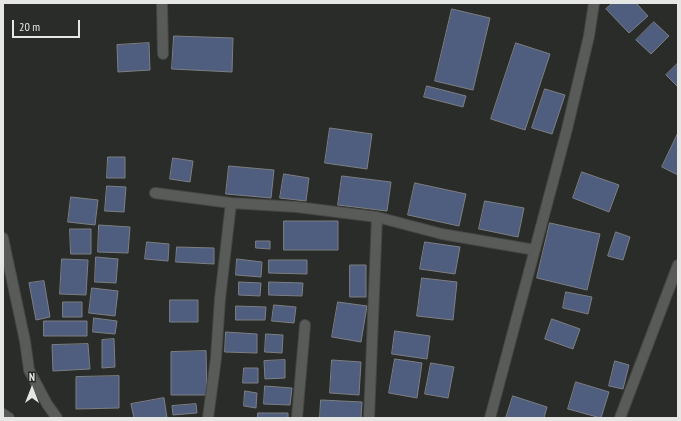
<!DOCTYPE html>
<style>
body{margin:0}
#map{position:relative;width:681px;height:421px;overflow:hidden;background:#2a2c2a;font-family:"PT Sans Narrow",sans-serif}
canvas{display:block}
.frame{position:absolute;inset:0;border:4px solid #e6e7e5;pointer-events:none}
.north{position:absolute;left:12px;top:369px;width:40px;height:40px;-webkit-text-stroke:3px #2a2c2a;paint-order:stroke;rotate:0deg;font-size:11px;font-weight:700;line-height:16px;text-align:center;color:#e6e7e5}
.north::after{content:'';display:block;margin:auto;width:14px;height:18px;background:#e6e7e5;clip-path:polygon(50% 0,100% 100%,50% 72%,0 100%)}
.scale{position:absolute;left:12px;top:20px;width:68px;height:18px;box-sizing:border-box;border:2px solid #e6e7e5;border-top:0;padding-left:5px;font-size:12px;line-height:14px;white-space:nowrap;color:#e6e7e5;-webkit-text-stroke:3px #2a2c2a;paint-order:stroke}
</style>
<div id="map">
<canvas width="681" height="421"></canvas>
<div class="frame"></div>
<div class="north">N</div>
<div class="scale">20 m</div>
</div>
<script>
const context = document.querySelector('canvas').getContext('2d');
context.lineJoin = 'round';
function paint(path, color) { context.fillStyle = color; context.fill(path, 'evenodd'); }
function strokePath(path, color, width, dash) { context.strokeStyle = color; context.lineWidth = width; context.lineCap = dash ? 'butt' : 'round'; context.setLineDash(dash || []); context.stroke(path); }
const building = new Path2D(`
 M 613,3 L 636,3 L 648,16 L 629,33 L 606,9 Z
 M 452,9 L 490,18 L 473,90 L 435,81 Z
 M 654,22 L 669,36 L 651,54 L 636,40 Z
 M 174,36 L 233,38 L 232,72 L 172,69 Z
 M 149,43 L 150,70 L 118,72 L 117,45 Z
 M 516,43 L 550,54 L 525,130 L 491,119 Z
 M 678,63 L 678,87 L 666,75 Z
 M 427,86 L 466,96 L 463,107 L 424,97 Z
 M 545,89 L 565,95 L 552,134 L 532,128 Z
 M 330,128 L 372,134 L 367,169 L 325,163 Z
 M 678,133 L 678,175 L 662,167 Z
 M 108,157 L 125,157 L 125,178 L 107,178 Z
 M 173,158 L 193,161 L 190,182 L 170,179 Z
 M 229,166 L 274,170 L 271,198 L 226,194 Z
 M 582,172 L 619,185 L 609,212 L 573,198 Z
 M 284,174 L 309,178 L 306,201 L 280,198 Z
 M 342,176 L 391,182 L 387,211 L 338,205 Z
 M 415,183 L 466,194 L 459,226 L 408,215 Z
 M 107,186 L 126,187 L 124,212 L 105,211 Z
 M 71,197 L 98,200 L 95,225 L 68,222 Z
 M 485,201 L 524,208 L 518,237 L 479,229 Z
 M 284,221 L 338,221 L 338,250 L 284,250 Z
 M 550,223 L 600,234 L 587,290 L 537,278 Z
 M 99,225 L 130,227 L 128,253 L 98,252 Z
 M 70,229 L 91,229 L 91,254 L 71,254 Z
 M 616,232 L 630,237 L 623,260 L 608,256 Z
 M 256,241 L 270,241 L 270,249 L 256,248 Z
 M 147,242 L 169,244 L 168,261 L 145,259 Z
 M 425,242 L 460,247 L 455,274 L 420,269 Z
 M 177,247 L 214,248 L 214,264 L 176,262 Z
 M 96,257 L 118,259 L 116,283 L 95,282 Z
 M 62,259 L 88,260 L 86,295 L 60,294 Z
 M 237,259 L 262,262 L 261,277 L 236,275 Z
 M 269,260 L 307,260 L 307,274 L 269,273 Z
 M 350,265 L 366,265 L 366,297 L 350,297 Z
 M 422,278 L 457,282 L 453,320 L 417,316 Z
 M 44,281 L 50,317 L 36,320 L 29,283 Z
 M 239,282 L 261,283 L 260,296 L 239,295 Z
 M 269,282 L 303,283 L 302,296 L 269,295 Z
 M 92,288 L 118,291 L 115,316 L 89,313 Z
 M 566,292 L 592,297 L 588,314 L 563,308 Z
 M 170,300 L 198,300 L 198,322 L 170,322 Z
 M 63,302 L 82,302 L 82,317 L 63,317 Z
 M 338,302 L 367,306 L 361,342 L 332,337 Z
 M 274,305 L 296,307 L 294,323 L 272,321 Z
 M 236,306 L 266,307 L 265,320 L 236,320 Z
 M 94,318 L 117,321 L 115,334 L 93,332 Z
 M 552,319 L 580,329 L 573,349 L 545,339 Z
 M 44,321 L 87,321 L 87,336 L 44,336 Z
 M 395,331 L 430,336 L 427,359 L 392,354 Z
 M 226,332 L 257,334 L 257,353 L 225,352 Z
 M 266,334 L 283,335 L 282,353 L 265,352 Z
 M 114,339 L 115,367 L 102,368 L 102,340 Z
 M 88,344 L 90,369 L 53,371 L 52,345 Z
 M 206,351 L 207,395 L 171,395 L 171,352 Z
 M 395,359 L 422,363 L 417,398 L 389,393 Z
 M 285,360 L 285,378 L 265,379 L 264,361 Z
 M 332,360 L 361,362 L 359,395 L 330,393 Z
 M 615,361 L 629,365 L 623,389 L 609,386 Z
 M 431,363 L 454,367 L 448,398 L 425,394 Z
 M 244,368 L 258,368 L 258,383 L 243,383 Z
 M 119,376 L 119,408 L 76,409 L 76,377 Z
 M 576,382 L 609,392 L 601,418 L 568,409 Z
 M 265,386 L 292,388 L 290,405 L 264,404 Z
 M 245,391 L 257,393 L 256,408 L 244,406 Z
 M 513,396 L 547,407 L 544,418 L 506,418 Z
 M 164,398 L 167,418 L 134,418 L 131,404 Z
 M 321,400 L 362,402 L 361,418 L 320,418 Z
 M 196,404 L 197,413 L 173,415 L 172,406 Z
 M 258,413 L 288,413 L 288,418 L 258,418 Z`);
const minor = new Path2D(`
 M 162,3 L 163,54
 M 155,193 L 231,203 L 297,207 L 377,217 L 442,234 L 535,250
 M 3,238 L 25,341 L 29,370 L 47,404 L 57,418
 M 3,414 L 9,418
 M 208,418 L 216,358 L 220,299 L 231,203
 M 297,418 L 305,325
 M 369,418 L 377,217
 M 490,418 L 567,129 L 589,36 L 594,3
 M 620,418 L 678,265`);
paint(building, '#4f5d7f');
strokePath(building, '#7d7f81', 1);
strokePath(minor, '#464745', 12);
strokePath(minor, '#595b59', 10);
</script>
